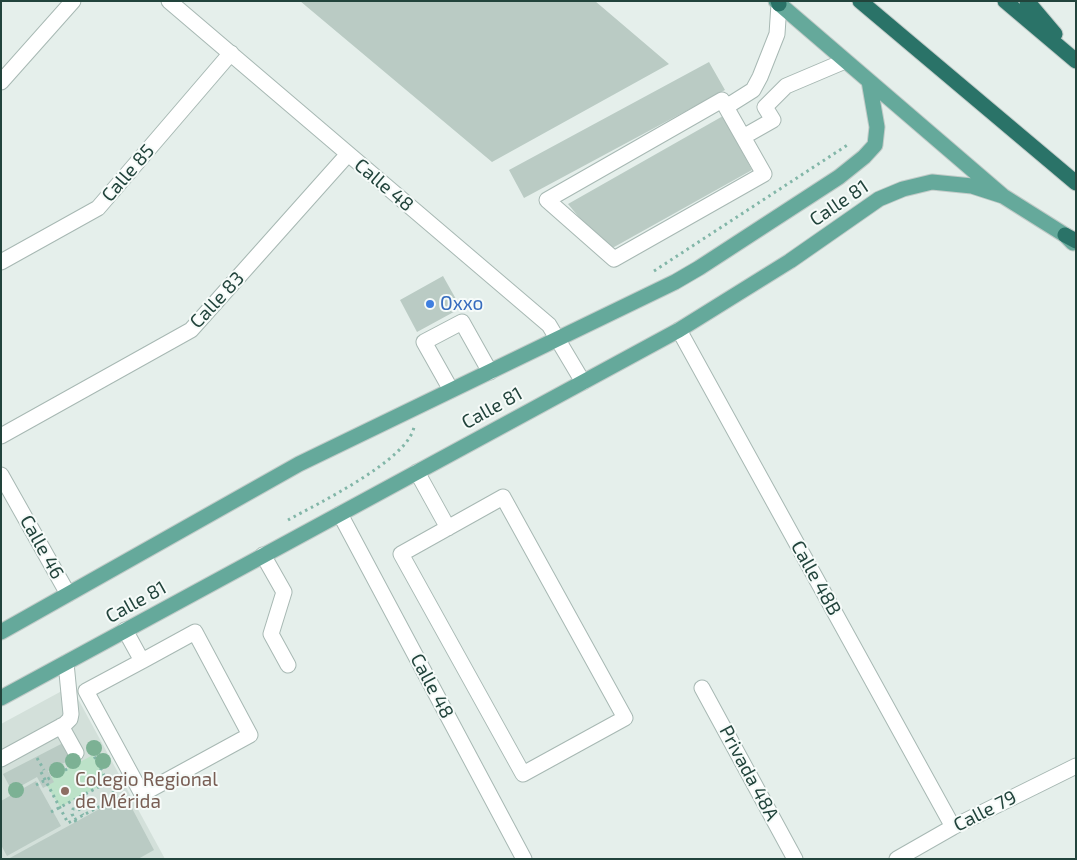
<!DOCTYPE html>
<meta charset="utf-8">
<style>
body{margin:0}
#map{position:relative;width:1077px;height:860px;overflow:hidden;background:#e5efeb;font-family:"Exo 2",sans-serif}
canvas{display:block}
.frame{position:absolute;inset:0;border:2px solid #22443c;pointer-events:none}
</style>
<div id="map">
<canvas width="1077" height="860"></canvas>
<div class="frame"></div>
</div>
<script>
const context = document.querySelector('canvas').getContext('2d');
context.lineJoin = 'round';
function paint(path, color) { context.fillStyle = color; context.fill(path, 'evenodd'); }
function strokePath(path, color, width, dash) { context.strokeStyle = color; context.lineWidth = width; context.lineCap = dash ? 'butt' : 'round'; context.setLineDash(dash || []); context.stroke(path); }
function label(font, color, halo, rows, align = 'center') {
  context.font = font + ' "Exo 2",sans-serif'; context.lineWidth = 4; context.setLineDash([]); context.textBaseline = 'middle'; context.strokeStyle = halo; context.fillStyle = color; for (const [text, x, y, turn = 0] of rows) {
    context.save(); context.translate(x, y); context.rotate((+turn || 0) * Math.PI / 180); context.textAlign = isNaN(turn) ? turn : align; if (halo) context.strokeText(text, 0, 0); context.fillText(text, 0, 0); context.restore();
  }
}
const built = new Path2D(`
 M 71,686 L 165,859 L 1,859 L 1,724 Z`);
const green = new Path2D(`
 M 93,755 L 108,782 L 60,807 L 44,781 Z`);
const building = new Path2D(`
 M 300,1 L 595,1 L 669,64 L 492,162 Z
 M 709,62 L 725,90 L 524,198 L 509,170 Z
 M 723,116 L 752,170 L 607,251 L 568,204 Z
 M 443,276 L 461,308 L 417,332 L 400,300 Z
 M 63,743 L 72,759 L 48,771 L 54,782 L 43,788 L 37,777 L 12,791 L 3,774 Z
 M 36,781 L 61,826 L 7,856 L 1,845 L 1,801 Z
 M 125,795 L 154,850 L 138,859 L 8,859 Z`);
const path = new Path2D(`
 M 654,271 L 849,144
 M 288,520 C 317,504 408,460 414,427
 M 37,758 L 44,770
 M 41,772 L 68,823 L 116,798 L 94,756
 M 36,785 L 69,768
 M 51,812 L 108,782
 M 76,822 L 72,814 L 73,809 L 79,809 L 83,815`);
const minor = new Path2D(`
 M 169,1 L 549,325 L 583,382
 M 1,82 L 73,1
 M 722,100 L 764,174 L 614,259 L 547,200 Z
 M 726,107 L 753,90 L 760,77 L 777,34 L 779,4
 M 743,137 L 773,120 L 765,107 L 786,86 L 845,61
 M 1,262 L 98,208 L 231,53
 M 679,330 L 953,827
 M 451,390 L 424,342 L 462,322 L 490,372
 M 1,436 L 191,330 L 348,154
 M 417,472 L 448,528
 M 1,475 L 68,594
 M 503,497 L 625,718 L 523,774 L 401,554 Z
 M 340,514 L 524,859
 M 263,555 L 284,592 L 271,634 L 288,665
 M 125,630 L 142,661 L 86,691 L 142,794 L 250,735 L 195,632 L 142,661
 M 702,688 L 795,859
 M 61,726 L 76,753
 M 1,759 L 65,724 L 70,719 L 71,714 L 66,663
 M 897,859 L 953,827 L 1076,766`);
const major = new Path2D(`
 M 776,1 L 1003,196 L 1065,235 L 1073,243
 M 1,632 L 299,464 L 675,282 L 699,268 L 839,177 L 864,157 L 875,145 L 877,127 L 869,81
 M 1,698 L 679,330 L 790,261 L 879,199 L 903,189 L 932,182 L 972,186 L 1003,196`);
const highway = new Path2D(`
 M 778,1 L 779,4
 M 860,1 L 1076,183
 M 1005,1 L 1076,61
 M 1027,1 L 1055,34
 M 1065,235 L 1076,241`);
const trees = [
 [94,748],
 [73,761],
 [103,761],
 [57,770],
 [16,790]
];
const markers = [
 [430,304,5,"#3f7fe0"],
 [65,791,5,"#8d6e63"]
];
const streetNames = [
 ["Calle 85",128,173,-49],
 ["Calle 48",384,185,40],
 ["Calle 81",839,203,-34],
 ["Calle 83",217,300,-47],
 ["Calle 81",492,408,-29],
 ["Calle 46",42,547,61],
 ["Calle 48B",816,578,61],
 ["Calle 81",136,602,-29],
 ["Calle 48",432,686,62],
 ["Privada 48A",749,773,62],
 ["Calle 79",985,811,-27]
];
const shopNames = [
 ["Oxxo",440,304]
];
const educationNames = [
 ["Colegio Regional",75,780],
 ["de Mérida",75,802]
];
paint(built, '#d3e0da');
paint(green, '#bce2c8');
paint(building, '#bacbc4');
strokePath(minor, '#a7b8b3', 17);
strokePath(major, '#c1cbc8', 17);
strokePath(highway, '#c1cbc8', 17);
strokePath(path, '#82b6a8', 3, [2.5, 4]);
strokePath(minor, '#fff', 15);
strokePath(major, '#65a99b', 15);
strokePath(highway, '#2a7368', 15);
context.fillStyle = '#7cb194';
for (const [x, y] of trees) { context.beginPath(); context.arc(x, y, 8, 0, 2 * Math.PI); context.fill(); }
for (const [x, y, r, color] of markers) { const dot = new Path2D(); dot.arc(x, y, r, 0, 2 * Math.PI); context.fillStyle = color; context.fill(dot); strokePath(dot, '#f6fbf9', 2); }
label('19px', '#22443c', '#f6fbf9', streetNames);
label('19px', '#366cbe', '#f6fbf9', shopNames, 'left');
label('19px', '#785e54', '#f6fbf9', educationNames, 'left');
</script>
